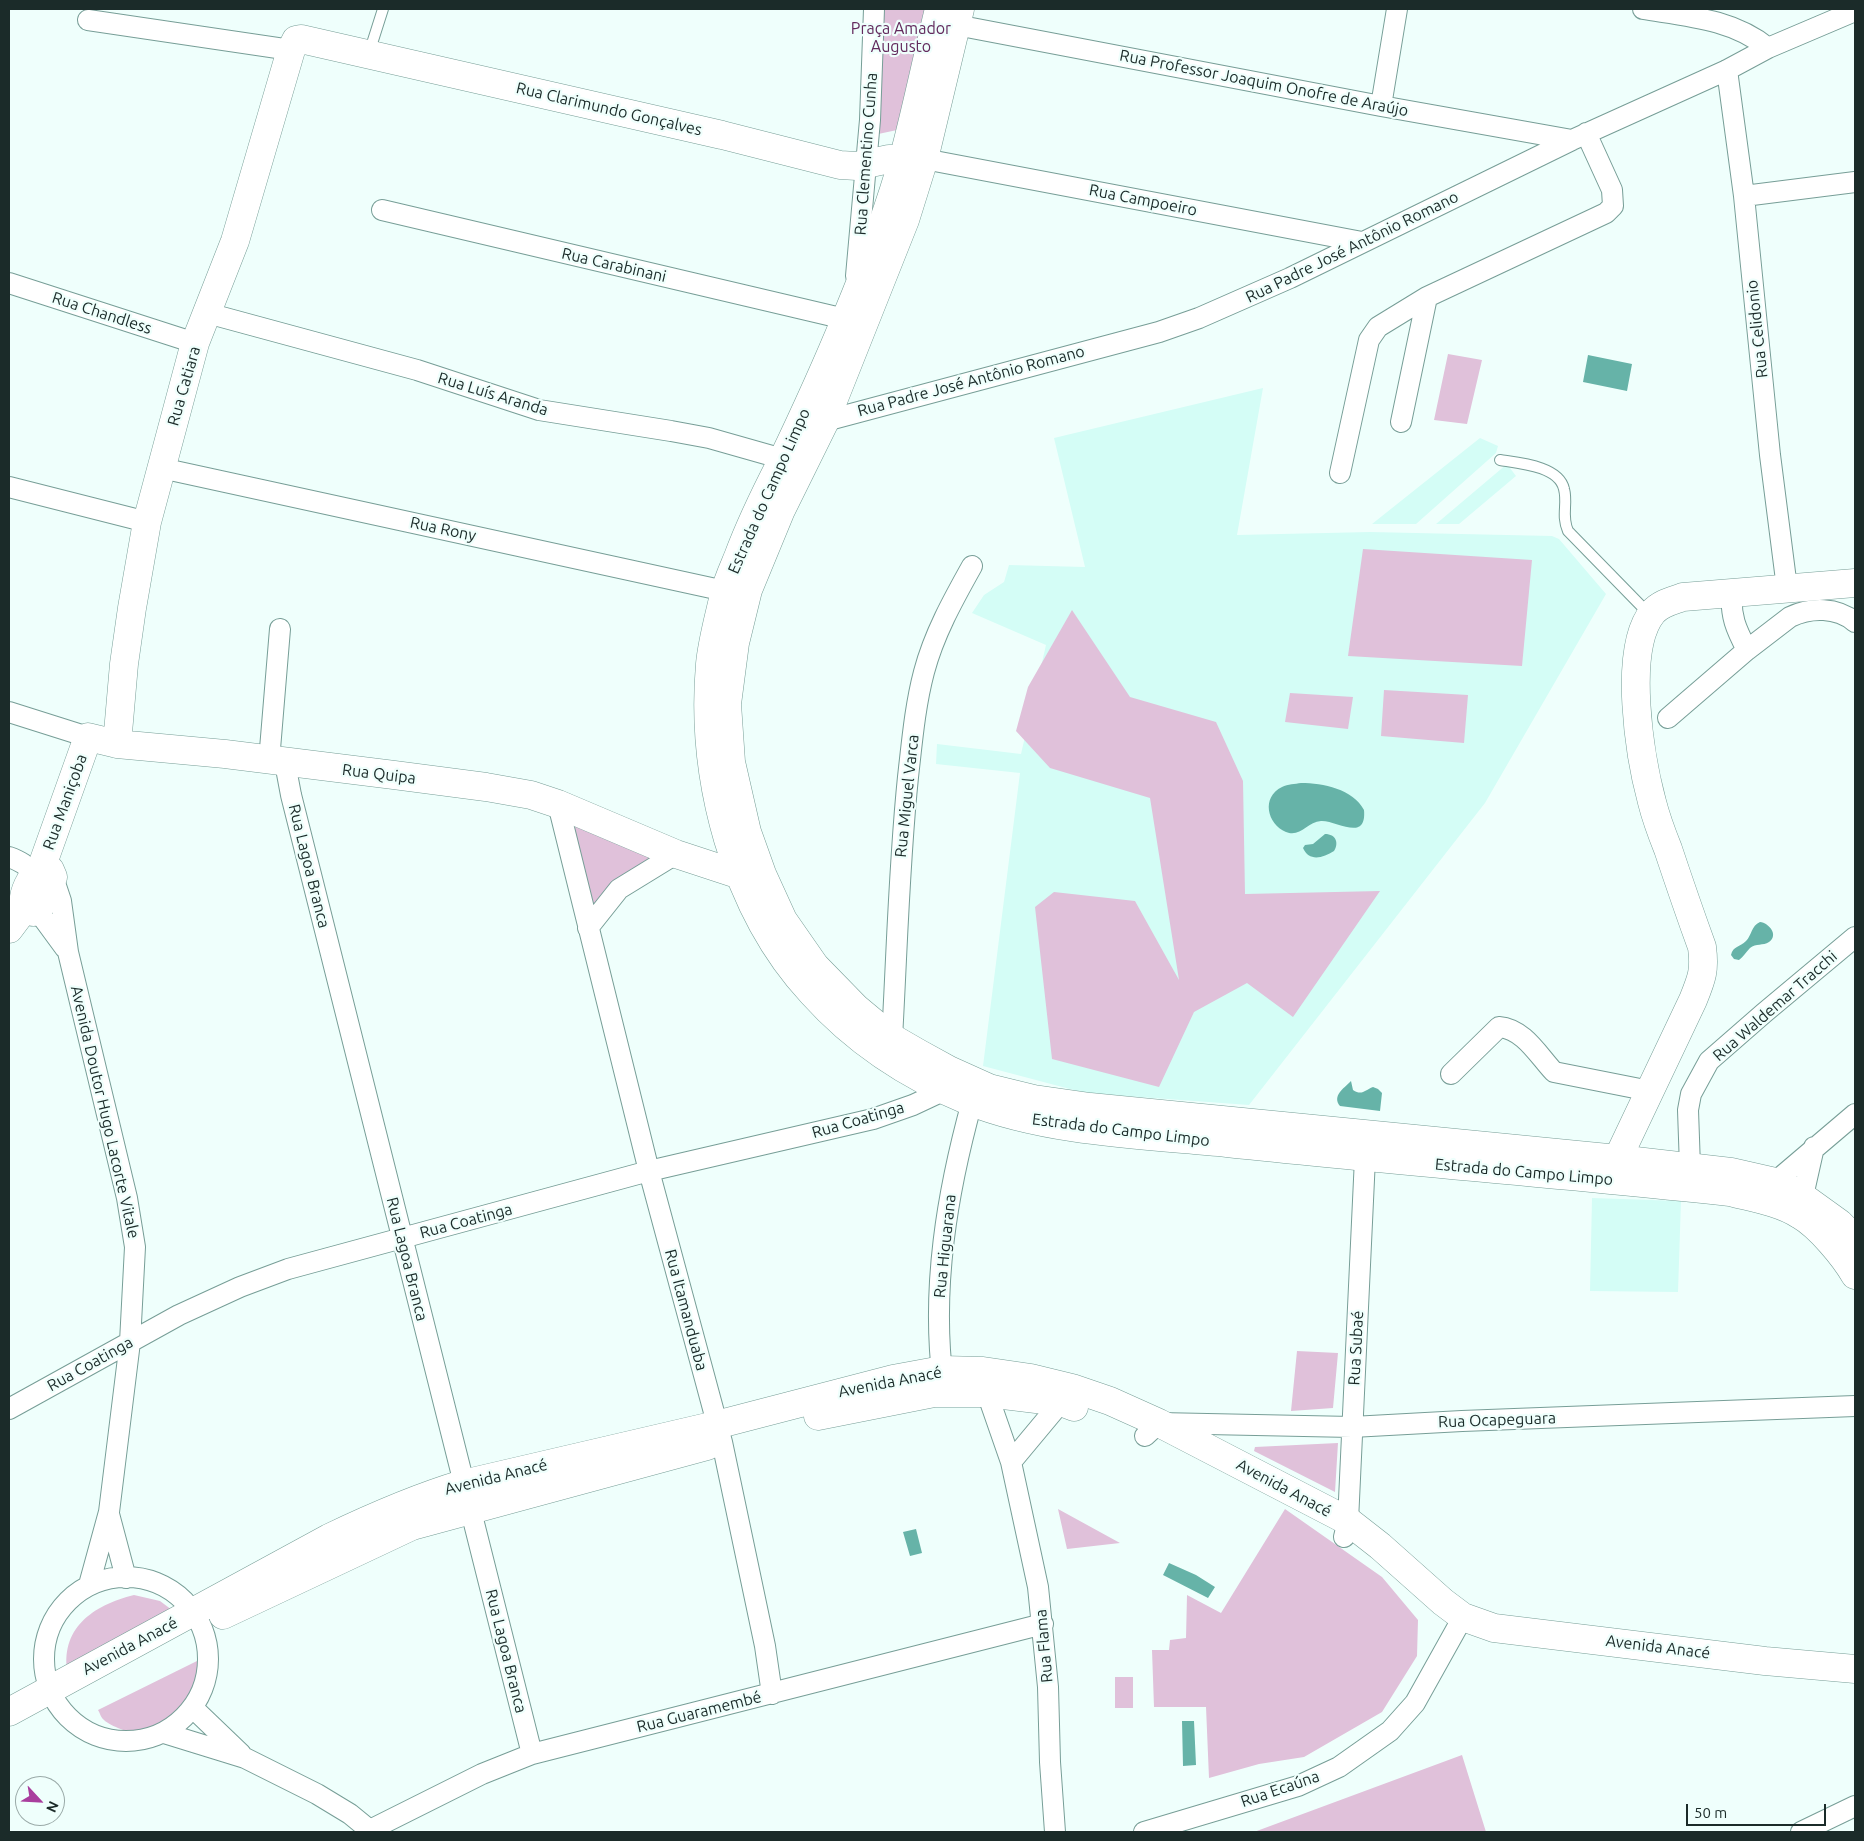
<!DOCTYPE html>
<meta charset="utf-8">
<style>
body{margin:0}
#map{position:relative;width:1864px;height:1841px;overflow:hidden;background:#effffc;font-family:Ubuntu,sans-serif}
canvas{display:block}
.frame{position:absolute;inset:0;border:10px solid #1b2b29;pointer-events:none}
.north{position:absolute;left:15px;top:1776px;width:50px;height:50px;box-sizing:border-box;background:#effffc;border:1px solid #9aaaa8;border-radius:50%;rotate:115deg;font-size:14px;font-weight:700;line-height:20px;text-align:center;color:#1b2b29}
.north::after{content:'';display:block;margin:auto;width:18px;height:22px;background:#a93e9e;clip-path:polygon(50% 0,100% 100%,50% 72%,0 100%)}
.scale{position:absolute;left:1686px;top:1804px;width:140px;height:22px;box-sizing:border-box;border:2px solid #1b2b29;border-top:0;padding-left:6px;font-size:15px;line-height:18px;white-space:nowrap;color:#1b2b29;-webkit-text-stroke:4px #effffc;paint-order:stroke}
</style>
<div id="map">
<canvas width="1864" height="1841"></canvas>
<div class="frame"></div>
<div class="north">N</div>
<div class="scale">50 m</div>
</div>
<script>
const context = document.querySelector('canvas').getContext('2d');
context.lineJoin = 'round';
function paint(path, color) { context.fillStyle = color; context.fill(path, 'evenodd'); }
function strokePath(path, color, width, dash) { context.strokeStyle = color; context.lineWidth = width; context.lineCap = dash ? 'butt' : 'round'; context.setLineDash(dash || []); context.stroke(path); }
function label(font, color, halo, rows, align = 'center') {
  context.font = font + ' Ubuntu,sans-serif'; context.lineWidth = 4.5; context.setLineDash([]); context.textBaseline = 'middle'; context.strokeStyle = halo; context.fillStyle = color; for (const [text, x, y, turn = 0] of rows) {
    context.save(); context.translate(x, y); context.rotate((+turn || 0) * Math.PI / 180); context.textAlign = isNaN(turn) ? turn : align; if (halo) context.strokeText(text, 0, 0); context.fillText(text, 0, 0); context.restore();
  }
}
const built = new Path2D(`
 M 1263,388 L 1237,535 L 1370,532 L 1552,536 L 1559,539 L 1606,594 L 1485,803 L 1249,1105 L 1085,1093 L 983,1066 L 1020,773 L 936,764 L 937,744 L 1021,754 L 1046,645 L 972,613 L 984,595 L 1004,582 L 1009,565 L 1085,567 L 1054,438 Z
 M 1480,438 L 1498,446 L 1496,453 L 1416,524 L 1372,524 Z
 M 1507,464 L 1516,476 L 1459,524 L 1436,524 Z
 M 1592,1198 L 1681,1201 L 1678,1292 L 1590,1291 Z`);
const green = new Path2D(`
 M 872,9 L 937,9 L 911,127 L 869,136 Z
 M 1448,354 L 1482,360 L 1467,424 L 1434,420 Z
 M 1363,549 L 1532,560 L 1522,666 L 1348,656 Z
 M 1072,610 L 1130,697 L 1216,722 L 1243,781 L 1245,894 L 1380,891 L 1293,1017 L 1247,983 L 1194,1012 L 1159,1087 L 1052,1059 L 1035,907 L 1054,892 L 1135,901 L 1179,980 L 1150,798 L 1050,768 L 1016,731 L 1028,687 Z
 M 1384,690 L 1468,695 L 1464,743 L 1381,736 Z
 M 1290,693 L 1353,697 L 1348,729 L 1285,722 Z
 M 563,808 L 668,854 L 587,910 Z
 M 1297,1351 L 1338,1353 L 1333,1408 L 1291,1411 Z
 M 1338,1443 L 1335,1492 L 1254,1451 L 1255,1447 Z
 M 1058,1509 L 1120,1543 L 1067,1549 Z
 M 1285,1509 L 1382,1577 L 1418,1620 L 1417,1656 L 1382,1712 L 1304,1757 L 1259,1764 L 1209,1778 L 1206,1707 L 1154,1707 L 1152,1650 L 1169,1650 L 1170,1640 L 1186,1638 L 1187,1595 L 1221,1613 Z
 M 134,1595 L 160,1601 L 180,1616 L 68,1675 C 59,1629 93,1605 134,1595 Z
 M 199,1660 C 201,1675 202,1692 194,1706 C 184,1721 158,1734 140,1734 C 132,1734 110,1726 104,1720 C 101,1718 100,1713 98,1710 Z
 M 1115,1677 L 1133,1677 L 1133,1708 L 1115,1708 Z
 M 1462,1755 L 1486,1832 L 1254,1832 Z`);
const water = new Path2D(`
 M 1588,355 L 1632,364 L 1627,391 L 1583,382 Z
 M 1301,783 C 1323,783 1353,789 1364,810 C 1367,843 1336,820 1321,821 C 1307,822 1300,838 1286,832 C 1267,824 1261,797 1282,787 C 1288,784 1295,784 1301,783 Z
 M 1325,834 C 1336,834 1339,843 1334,851 C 1323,858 1309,862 1303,848 L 1305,845 L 1313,844 Z
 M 1760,922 C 1769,923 1779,935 1769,942 C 1763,946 1756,943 1750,948 C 1746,952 1743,957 1739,960 L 1734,959 L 1731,955 C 1733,946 1740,947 1746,941 C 1752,935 1751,926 1760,922 Z
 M 1351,1081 L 1353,1090 C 1362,1096 1365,1090 1373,1087 L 1378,1089 L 1382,1093 L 1380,1111 L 1340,1106 C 1332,1096 1343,1089 1351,1081 Z
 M 916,1529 L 922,1553 L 910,1556 L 903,1532 Z
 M 1169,1563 L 1196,1575 L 1215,1587 L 1208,1598 L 1163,1575 Z
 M 1182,1721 L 1194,1721 L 1196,1765 L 1183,1766 Z`);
const lane = new Path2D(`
 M 369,53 L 383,9
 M 1500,460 C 1519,463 1559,466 1564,489 C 1568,504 1561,515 1568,531 L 1650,615`);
const street = new Path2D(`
 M 1643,9 C 1686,16 1733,19 1768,48
 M 88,20 L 291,50
 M 956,25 L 1381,106 L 1572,140
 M 1727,70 L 1744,196 L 1770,455 L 1787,588
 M 1381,106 L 1397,9
 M 924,159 L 1362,242
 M 1744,196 L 1855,182
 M 382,210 L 845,319
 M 856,276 L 870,120 L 874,9
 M 9,283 L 195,343
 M 207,313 L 417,370 L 539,410 L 671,431 L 709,438 L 783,459
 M 825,421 L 1159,332 L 1199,318 L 1290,278 L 1572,140 L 1727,70 L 1768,48 L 1855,11
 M 1401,422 L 1427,297
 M 161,468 L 725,591
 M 1340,473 L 1369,340 L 1378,327 L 1427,297 L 1606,213 L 1613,206 L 1612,190 L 1586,133
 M 9,487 L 147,522
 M 1732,592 C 1730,616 1736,629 1747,650
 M 9,712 L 88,737
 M 1668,718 L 1747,650 L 1790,617 C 1811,607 1837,607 1855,622
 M 269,761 L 280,629
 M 285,763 L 291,795 L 532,1754
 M 558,804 L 649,1171 L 722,1442 L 765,1646 L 772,1694
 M 9,857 C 20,861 27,865 34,874
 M 53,877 L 61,901 L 68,952 L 127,1198 L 135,1247 L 130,1342 L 109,1512 L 89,1585
 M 33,912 L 43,918 L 65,948
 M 588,928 L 619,889 L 676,854
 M 892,1038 C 897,951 899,864 908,777 C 912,742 915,706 924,672 C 934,634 953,600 972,566
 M 1451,1074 L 1499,1027 C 1524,1029 1538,1055 1554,1072 L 1650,1091
 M 1690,1167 L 1688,1110 L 1691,1094 L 1709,1061 L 1764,1013 L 1855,937
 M 1775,1182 L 1855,1114
 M 1803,1196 L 1814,1147
 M 943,1382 C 931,1288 947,1193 972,1102
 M 987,1393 L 1011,1462 L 1038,1587 L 1048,1687 L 1050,1762 L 1055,1832
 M 9,1409 L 179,1315 L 240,1287 L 288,1269 L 649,1171 L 873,1119 L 913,1105 L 945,1090
 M 1145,1436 L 1159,1423 L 1352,1427 L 1462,1421 L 1855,1406
 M 1011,1462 L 1061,1402
 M 109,1514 L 126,1578
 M 1344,1537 L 1348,1521 L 1365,1158
 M44 1659a82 82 0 1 1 164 0a82 82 0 1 1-164 0Z
 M 193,1708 L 241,1754
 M 164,1733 L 245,1758 L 317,1794 L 350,1814 L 372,1832
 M 366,1832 L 482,1774 L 532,1754 L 1043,1624
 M 1144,1832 L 1298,1786 L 1339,1767 L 1390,1731 L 1415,1703 L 1463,1617
 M 1801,1832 L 1855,1806`);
const secondary = new Path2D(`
 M 117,744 L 124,664 L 132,608 L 147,522 L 195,343 L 235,241 L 291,50 L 296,40 L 301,39 L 722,135 L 840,165 L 857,166 L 889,159 L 924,159
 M 42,866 L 88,737 L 117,744 L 225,754 L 394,775 L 486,787 L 531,795 L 558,804 L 676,854 L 740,875
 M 42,866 L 50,870 L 53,877 L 41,905 L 33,912 L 24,909 C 21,893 31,877 42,866 Z
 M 9,929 L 24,909
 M 1608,1179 L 1693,1000 C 1702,978 1705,970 1702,947 C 1690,914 1679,882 1668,849 C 1662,834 1656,818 1652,802 C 1640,758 1622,649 1653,612 C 1661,603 1672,601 1683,597 L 1855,583
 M 818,1416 L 934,1393 L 987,1393 L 1061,1402 L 1074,1407
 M 223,1615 L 412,1526 L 707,1446
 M 9,1712 L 329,1538 C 373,1517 416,1498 463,1484 L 716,1425 L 893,1379 L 942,1370 L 983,1371 L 1031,1378 L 1072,1388 L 1110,1401 L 1159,1423 L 1348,1521 L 1380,1546 L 1443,1602 L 1463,1617 L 1494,1628 L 1765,1661 L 1855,1669`);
const primary = new Path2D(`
 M 939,9 C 927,58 917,107 904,156 C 889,211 868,265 846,318 C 826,367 803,417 780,465 C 764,496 750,525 738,557 C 733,569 727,582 724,595 C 719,617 712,642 710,664 C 700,777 734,909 812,993 C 855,1041 910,1077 969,1101 C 1047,1132 1144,1135 1227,1143 C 1395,1161 1563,1174 1730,1192 C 1753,1198 1780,1202 1800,1215 C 1819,1226 1844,1256 1855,1275
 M 960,9 L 924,159 L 905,220 L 825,421 L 781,510 L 748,590 L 735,643 L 727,704 L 731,762 L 747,832 L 762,874 L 783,920 L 815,966 L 856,1008 L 892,1038 L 918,1053 L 949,1070 L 989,1088 L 1034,1099 L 1090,1107 L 1618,1159 L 1731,1172 L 1775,1182 L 1796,1192 L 1839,1223 L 1855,1239`);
const parkNames = [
 ["Praça Amador",901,29],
 ["Augusto",901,47]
];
const streetNames = [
 ["Rua Professor Joaquim Onofre de Araújo",1264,83,11],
 ["Rua Clarimundo Gonçalves",609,109,13],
 ["Rua Clementino Cunha",866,154,-86],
 ["Rua Campoeiro",1143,200,11],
 ["Rua Padre José Antônio Romano",1352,247,-26],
 ["Rua Carabinani",614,265,13],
 ["Rua Chandless",102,313,18],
 ["Rua Celidonio",1757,329,-96],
 ["Rua Padre José Antônio Romano",971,381,-15],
 ["Rua Catiara",184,386,-74],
 ["Rua Luís Aranda",493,394,17],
 ["Estrada do Campo Limpo",769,491,-66],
 ["Rua Rony",443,529,12],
 ["Rua Quipa",379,774,7],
 ["Rua Miguel Varca",907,796,-84],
 ["Rua Maniçoba",65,802,-70],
 ["Rua Lagoa Branca",309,866,76],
 ["Rua Waldemar Tracchi",1775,1006,-41],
 ["Avenida Doutor Hugo Lacorte Vitale",105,1112,77],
 ["Rua Coatinga",858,1120,-16],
 ["Estrada do Campo Limpo",1121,1130,7],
 ["Estrada do Campo Limpo",1524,1172,5],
 ["Rua Coatinga",466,1221,-15],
 ["Rua Higuarana",945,1246,-84],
 ["Rua Lagoa Branca",407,1259,76],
 ["Rua Itamanduaba",686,1310,75],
 ["Rua Subaé",1356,1348,-87],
 ["Rua Coatinga",90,1364,-29],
 ["Avenida Anacé",890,1382,-11],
 ["Rua Ocapeguara",1497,1420,-2],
 ["Avenida Anacé",496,1477,-14],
 ["Avenida Anacé",1284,1488,28],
 ["Avenida Anacé",130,1646,-28],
 ["Rua Flama",1044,1646,-95],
 ["Avenida Anacé",1658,1647,7],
 ["Rua Lagoa Branca",506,1651,76],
 ["Rua Guaramembé",699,1712,-14],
 ["Rua Ecaúna",1280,1789,-19]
];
paint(built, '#d4fdf6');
paint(green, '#e0c1da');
paint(water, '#66b3a8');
strokePath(lane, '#779e97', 12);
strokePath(street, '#779e97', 22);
strokePath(secondary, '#779e97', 29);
strokePath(primary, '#779e97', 29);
strokePath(lane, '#fff', 10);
strokePath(street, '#fff', 20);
strokePath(secondary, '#fff', 28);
strokePath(primary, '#fff', 28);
label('16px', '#632a5d', '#effffc', parkNames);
label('16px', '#1b2b29', '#effffc', streetNames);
</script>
